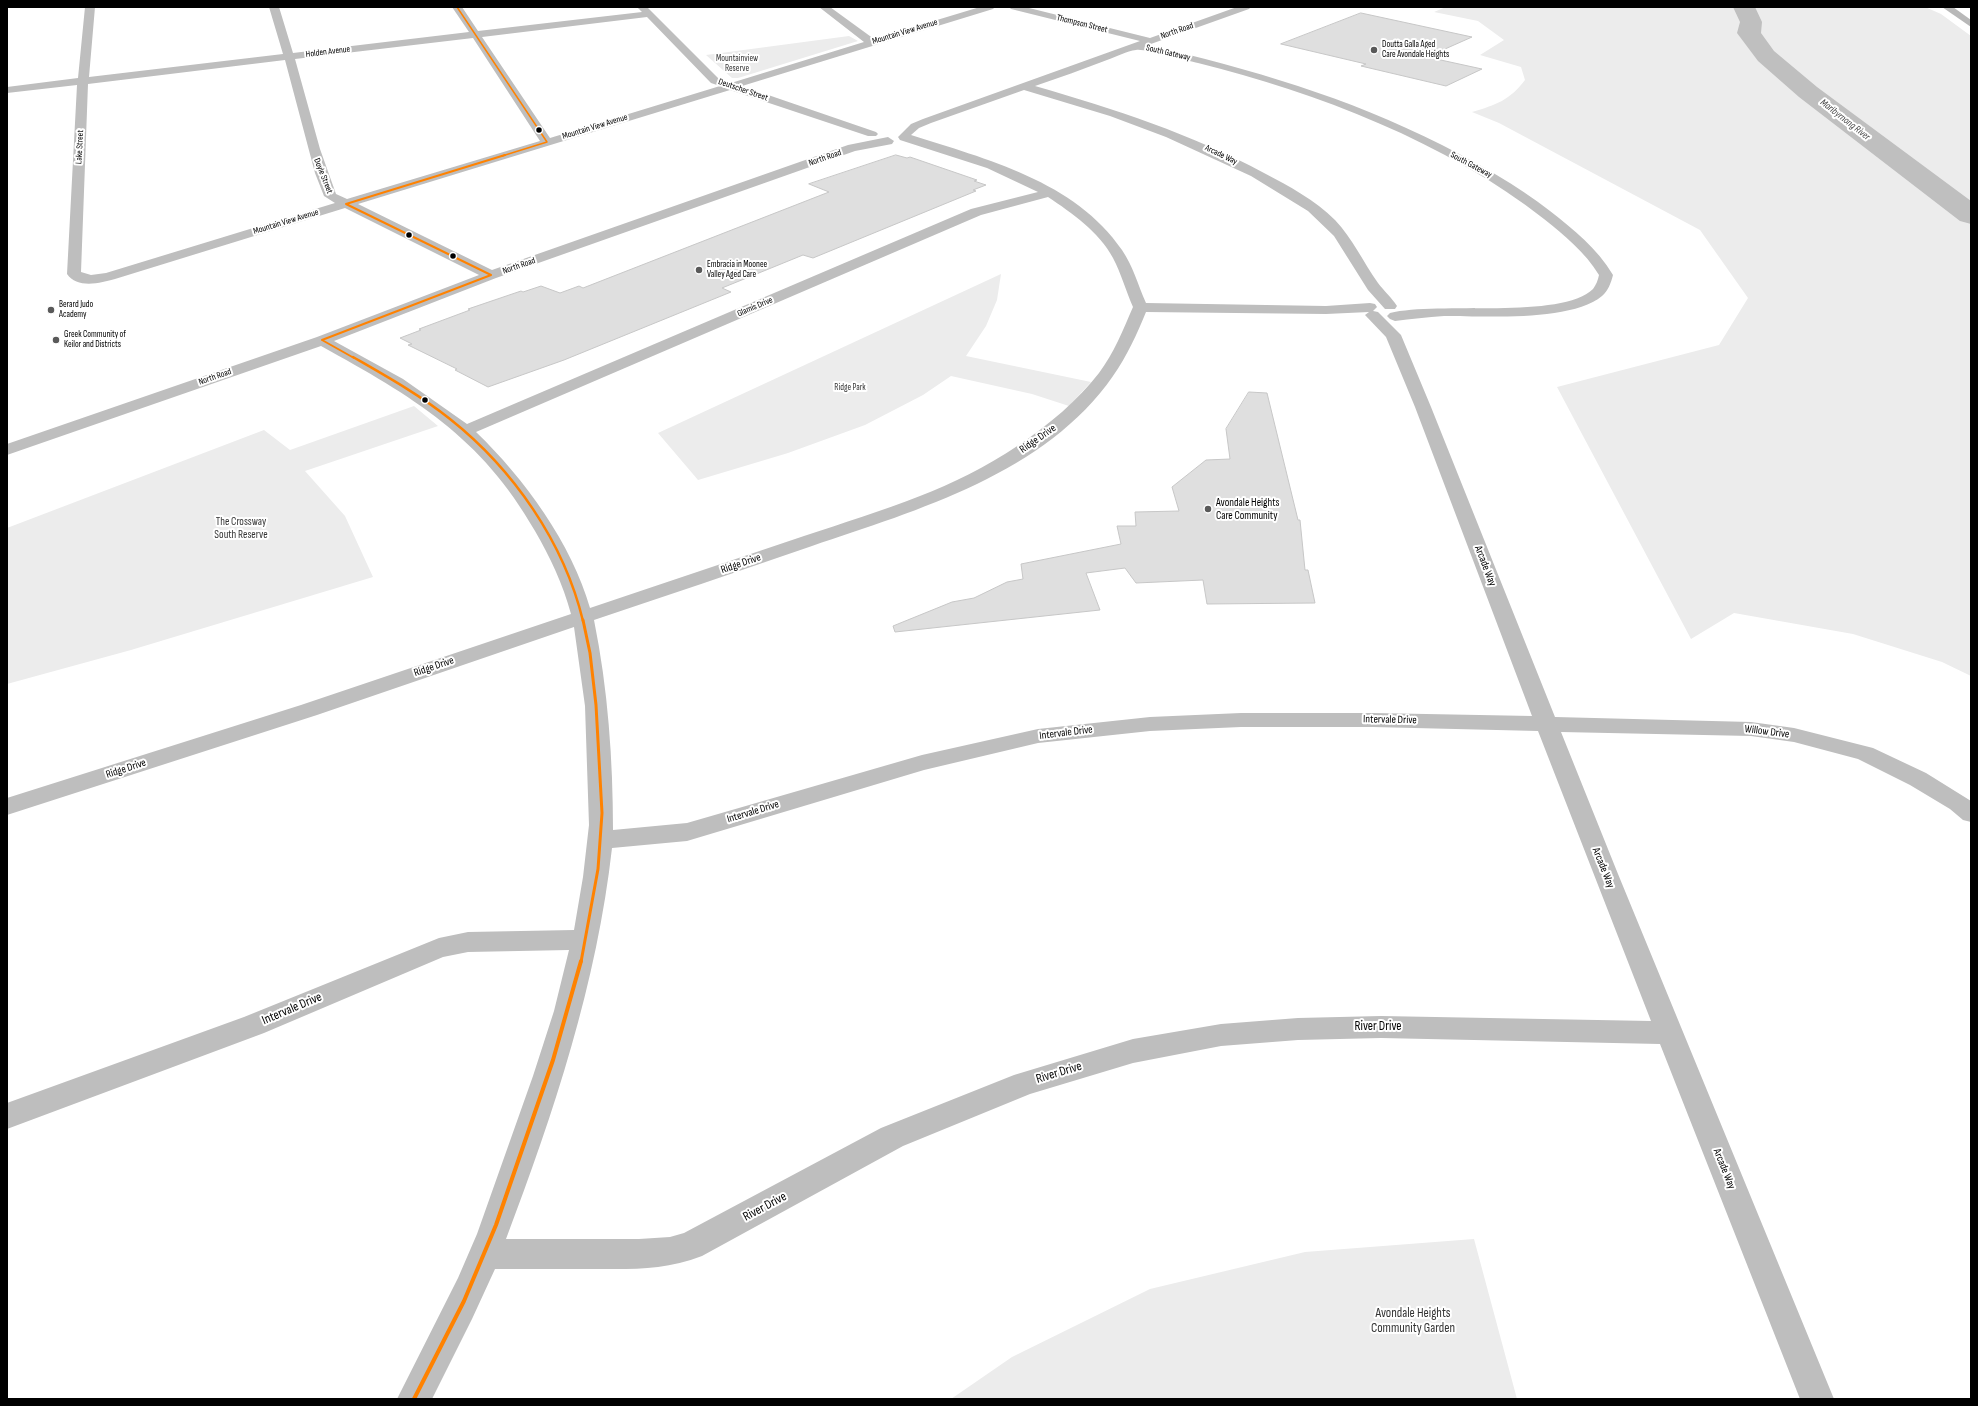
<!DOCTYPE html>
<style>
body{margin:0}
#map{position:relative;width:1978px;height:1406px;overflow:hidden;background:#fff;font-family:"Sofia Sans Condensed",sans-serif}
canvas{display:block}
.frame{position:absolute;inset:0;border:8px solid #000;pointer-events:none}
</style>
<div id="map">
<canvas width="1978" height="1406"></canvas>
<div class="frame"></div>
</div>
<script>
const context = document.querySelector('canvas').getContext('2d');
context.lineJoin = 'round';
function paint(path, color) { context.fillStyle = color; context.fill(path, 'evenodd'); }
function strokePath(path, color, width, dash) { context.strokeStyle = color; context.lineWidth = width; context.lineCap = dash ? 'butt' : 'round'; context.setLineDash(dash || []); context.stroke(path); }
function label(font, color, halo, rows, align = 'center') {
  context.font = font + ' "Sofia Sans Condensed",sans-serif'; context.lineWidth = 4; context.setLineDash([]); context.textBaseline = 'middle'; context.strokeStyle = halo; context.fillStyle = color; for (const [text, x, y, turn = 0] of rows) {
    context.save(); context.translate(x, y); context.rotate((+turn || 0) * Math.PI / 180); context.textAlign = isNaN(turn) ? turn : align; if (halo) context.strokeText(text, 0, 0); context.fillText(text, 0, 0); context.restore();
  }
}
const green = new Path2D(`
 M 1446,7 L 1925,7 L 1941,14 L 1971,36 L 1971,676 L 1942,662 L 1853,634 L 1734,613 L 1691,639 L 1557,387 L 1719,345 L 1748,298 L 1700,230 L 1499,123 L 1472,112 C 1496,105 1510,100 1525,80 L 1521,67 L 1480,55 L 1504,40 L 1478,21 L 1434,12 Z
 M 849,36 L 858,41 L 738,78 L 732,78 L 706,55 Z
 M 1001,274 L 997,300 L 986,326 L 966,356 L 1091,382 L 1069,406 L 1032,394 L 951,376 L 923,395 L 865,425 L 788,453 L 698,480 L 658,433 Z
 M 414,406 L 438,426 L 305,471 L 345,516 L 373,577 L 131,650 L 7,684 L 7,528 L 264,430 L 290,450 Z
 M 1474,1239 L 1517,1399 L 951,1399 L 1012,1357 L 1150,1289 L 1305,1252 Z`);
const river = new Path2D(`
 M 1733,7 L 1755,7 L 1762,22 L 1761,33 L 1774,51 L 1817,87 L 1971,201 L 1971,224 L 1960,221 L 1799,97 L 1758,61 L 1737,33 L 1740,22 Z`);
const building = new Path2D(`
 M 1361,13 L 1472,37 L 1427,57 L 1482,69 L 1446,86 L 1361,66 L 1366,64 L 1281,44 Z
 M 896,155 L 907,158 L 910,157 L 977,180 L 974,181 L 986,185 L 973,190 L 976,191 L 813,258 L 803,255 L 722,288 L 731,292 L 564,360 L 488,387 L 455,370 L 457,369 L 408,345 L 412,344 L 400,338 L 421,330 L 419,329 L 470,310 L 468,309 L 521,291 L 523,292 L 541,286 L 560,293 L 579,286 L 583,288 L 829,192 L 809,184 Z
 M 1249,392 L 1267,393 L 1298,520 L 1300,520 L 1305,570 L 1308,570 L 1315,603 L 1207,604 L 1203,580 L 1136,583 L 1125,568 L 1086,573 L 1100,610 L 895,632 L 893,626 L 952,602 L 974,598 L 1007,582 L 1023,579 L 1021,564 L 1121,544 L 1117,526 L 1136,526 L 1135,512 L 1179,511 L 1172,487 L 1206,460 L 1230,459 L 1226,429 Z`);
const street = new Path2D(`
 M 85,7 L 95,7 L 89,77 L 283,54 L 269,7 L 279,7 L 293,53 L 469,32 L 452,7 L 462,7 L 478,31 L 642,12 L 637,7 L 647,7 L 719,79 L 731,83 L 864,42 L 819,7 L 830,7 L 874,39 L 980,7 L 995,7 L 993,9 L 742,86 L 876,132 L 878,134 L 876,136 L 868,136 L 730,90 L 358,204 L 492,270 L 848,145 L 888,137 L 894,141 L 892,144 L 855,151 L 496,278 L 334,341 L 403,379 L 467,424 L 971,209 L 1038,192 L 987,168 L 900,140 L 898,137 L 911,124 L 923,119 L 1140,41 L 1011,9 L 1009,7 L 1025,7 L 1150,38 L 1237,7 L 1251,7 L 1249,9 L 1148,45 C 1251,69 1347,97 1442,145 C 1479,164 1517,185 1550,211 C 1574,230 1597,248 1613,275 C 1611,283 1608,291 1602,296 C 1571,322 1483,316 1444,316 C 1427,317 1411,319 1395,321 L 1390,319 L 1387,316 L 1390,313 C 1438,301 1561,320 1593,289 C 1596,285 1598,280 1599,275 C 1585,252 1564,235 1544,219 C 1448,143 1316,92 1198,63 C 1187,61 1144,48 1136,50 C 1127,51 1116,57 1107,60 C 1083,69 1059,78 1035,86 C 1114,109 1192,134 1264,173 C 1289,186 1315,200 1335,220 C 1353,239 1363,262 1378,283 C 1384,291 1392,298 1397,306 L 1395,309 L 1385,309 L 1368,290 L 1334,236 L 1308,211 L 1251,176 L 1166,137 L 1110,116 L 1024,90 L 931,123 L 919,128 L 911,135 C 986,159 1075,181 1122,250 C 1133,266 1138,285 1146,303 L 1326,306 L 1370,303 L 1375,304 L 1377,307 L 1373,311 L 1378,312 L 1401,335 L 1431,407 L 1555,717 L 1751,722 L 1794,728 L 1873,748 L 1926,773 L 1971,801 L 1971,822 L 1963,820 L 1950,809 L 1910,785 L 1858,759 L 1794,742 L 1751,736 L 1561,732 L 1618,874 L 1834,1399 L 1800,1399 L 1660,1044 L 1381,1038 L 1298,1040 L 1221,1046 L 1133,1063 L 1030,1094 L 903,1146 L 702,1256 C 663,1271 631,1269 590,1269 C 558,1269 526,1269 495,1269 L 472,1319 L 432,1399 L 397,1399 L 458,1278 L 477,1234 L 533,1076 L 554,1011 L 569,950 L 468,952 L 443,957 L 264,1033 L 7,1129 L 7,1103 L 244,1017 L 439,938 L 468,932 L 574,930 L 583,877 L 589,825 L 585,706 L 574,627 L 317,715 L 7,815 L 7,798 L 301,705 L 571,614 C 563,584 550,557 535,531 C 481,436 413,397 321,346 L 7,455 L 7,444 L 317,337 L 479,275 L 345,208 L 115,279 C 101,283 77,289 67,274 L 77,85 L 7,93 L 7,87 L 78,78 ZM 647,17 L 711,83 L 720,86 L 550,138 L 482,37 ZM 473,38 L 540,141 L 347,199 L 336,194 L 320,149 L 295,59 ZM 285,60 L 315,173 L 324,196 L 335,203 L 106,273 L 91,275 L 81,272 L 88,84 ZM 1048,197 C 1072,213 1099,232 1113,258 C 1121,273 1126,291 1133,307 C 1123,330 1114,353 1099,373 C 1057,427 984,472 920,496 C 882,511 843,523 804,536 C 733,560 661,584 590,608 C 572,544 524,478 476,432 L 981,215 ZM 1146,312 L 1326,314 L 1369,312 L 1365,315 L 1386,337 L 1415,407 L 1532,716 L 1373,713 L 1241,713 L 1150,717 L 1038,729 L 922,755 L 687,823 L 613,830 C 613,760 608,689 594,620 C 666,596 739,571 812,546 C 918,510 1046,473 1113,376 C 1127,356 1137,334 1146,312 ZM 1241,727 L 1373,727 L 1538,731 L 1651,1021 L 1381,1016 L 1298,1018 L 1221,1024 L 1133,1039 L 1014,1075 L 881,1128 L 684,1233 L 670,1237 L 639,1239 L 506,1239 C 554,1113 597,982 612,848 L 687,841 L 924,770 L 1038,743 L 1150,731 Z`);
const secondary = new Path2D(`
 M 1942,7 L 1953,7 L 1971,20 L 1971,27 Z`);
const bus1Far4 = new Path2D(`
 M 457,7 L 547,142
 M 502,156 L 547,142`);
const bus1Far3 = new Path2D(`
 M 346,204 L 505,155
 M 346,204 L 491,275
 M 322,340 L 354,358
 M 322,340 L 491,275`);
const bus1Far2 = new Path2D(`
 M 353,357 C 386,376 420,395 450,419 C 513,469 564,542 583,621`);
const bus1Far1 = new Path2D(`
 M 581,962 L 598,869 L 602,813 L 596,705 L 590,653 L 583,620`);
const bus1 = new Path2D(`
 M 414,1399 L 464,1301 L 496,1225 L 553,1060 L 581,961`);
const markers = [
 [1374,50,4,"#595959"],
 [539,130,3.5,"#000"],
 [409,235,3.5,"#000"],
 [453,256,3.5,"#000"],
 [699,270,4,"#595959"],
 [51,310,4,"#595959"],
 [56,340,4,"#595959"],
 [425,400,3.5,"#000"],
 [1208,509,4,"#595959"]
];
const farStreetnames = [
 ["Thompson Street",1082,24,14],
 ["North Road",1177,31,-19],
 ["Mountain View Avenue",905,32,-17],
 ["Holden Avenue",328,52,-7],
 ["South Gateway",1168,53,13],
 ["Deutscher Street",743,90,19],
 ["Mountain View Avenue",595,127,-17],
 ["Lake Street",80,147,-87],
 ["Arcade Way",1221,155,26],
 ["North Road",825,158,-19],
 ["South Gateway",1471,165,28],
 ["Doyle Street",323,176,68],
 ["Mountain View Avenue",286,222,-17],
 ["North Road",519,266,-19],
 ["Glamis Drive",755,307,-23],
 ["North Road",215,377,-19]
];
const farPoinames = [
 ["Doutta Galla Aged",1382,45],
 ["Care Avondale Heights",1382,55],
 ["Embracia in Moonee",707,265],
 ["Valley Aged Care",707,275],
 ["Berard Judo",59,305],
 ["Academy",59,315],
 ["Greek Community of",64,335],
 ["Keilor and Districts",64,345]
];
const farParknames = [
 ["Mountainview",737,59],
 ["Reserve",737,69],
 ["Ridge Park",850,388]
];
const farWaternames = [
 ["Maribyrnong River",1845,120,38]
];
const streetNames = [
 ["Ridge Drive",1038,439,-35],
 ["Ridge Drive",741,564,-19],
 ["Arcade Way",1485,566,69],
 ["Ridge Drive",434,667,-19],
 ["Intervale Drive",1390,720,1],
 ["Willow Drive",1767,732,7],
 ["Intervale Drive",1066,733,-7],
 ["Ridge Drive",126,769,-18],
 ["Intervale Drive",753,812,-17],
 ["Arcade Way",1603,868,68],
 ["Arcade Way",1724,1169,68]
];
const poiNames = [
 ["Avondale Heights",1216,503],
 ["Care Community",1216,516]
];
const parkNames = [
 ["The Crossway",241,522],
 ["South Reserve",241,535]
];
const nearStreetnames = [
 ["Intervale Drive",292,1009,-23],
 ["River Drive",1378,1027],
 ["River Drive",1059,1073,-17],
 ["River Drive",765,1207,-28]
];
const nearParknames = [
 ["Avondale Heights",1413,1314],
 ["Community Garden",1413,1329]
];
paint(green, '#ececec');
paint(river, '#bfbfbf');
paint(building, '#dfdfdf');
strokePath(building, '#c7c7c7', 1);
paint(street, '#bebebe');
paint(secondary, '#b8b8b8');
strokePath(bus1Far4, '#ff8200', 1.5);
strokePath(bus1Far3, '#ff8200', 2);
strokePath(bus1Far2, '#ff8200', 2.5);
strokePath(bus1Far1, '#ff8200', 3);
strokePath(bus1, '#ff8200', 4);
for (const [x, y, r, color] of markers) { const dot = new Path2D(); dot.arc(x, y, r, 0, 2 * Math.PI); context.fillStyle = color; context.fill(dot); strokePath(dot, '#fff', 1.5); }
label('9px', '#000', '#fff', farStreetnames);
label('9px', '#000', '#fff', farPoinames, 'left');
label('9px', '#333', '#fff', farParknames);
label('italic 10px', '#444', '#fff', farWaternames);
label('11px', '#000', '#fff', streetNames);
label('11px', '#000', '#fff', poiNames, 'left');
label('11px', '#333', '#fff', parkNames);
label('13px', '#000', '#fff', nearStreetnames);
label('13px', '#333', '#fff', nearParknames);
</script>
